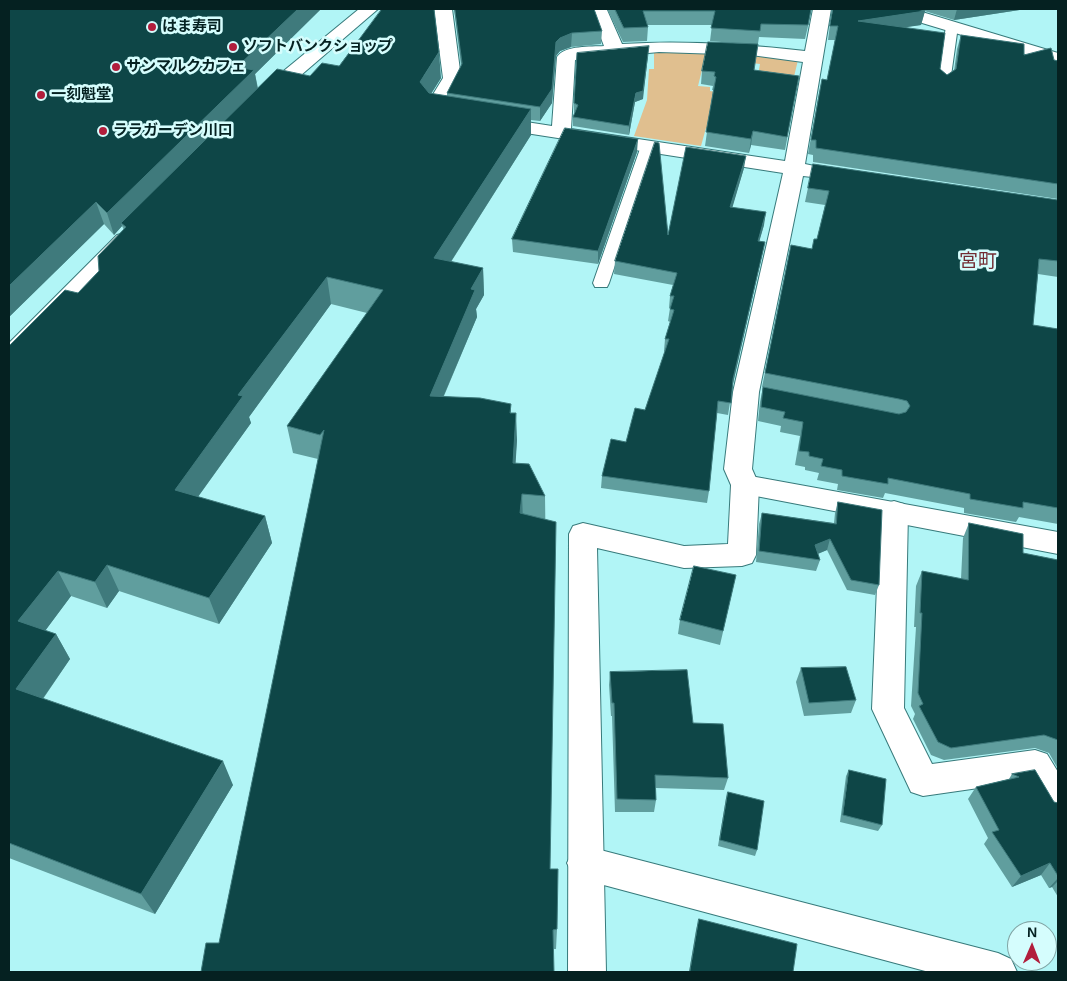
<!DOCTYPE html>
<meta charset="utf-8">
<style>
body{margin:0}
#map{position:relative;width:1067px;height:981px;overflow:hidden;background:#b1f5f6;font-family:Arial,sans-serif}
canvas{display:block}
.frame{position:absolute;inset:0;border:10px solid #052121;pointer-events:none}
.north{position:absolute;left:1007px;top:921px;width:50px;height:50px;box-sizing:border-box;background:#d5fdfd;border:1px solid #82a5a5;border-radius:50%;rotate:1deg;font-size:14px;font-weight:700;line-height:20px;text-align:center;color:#052121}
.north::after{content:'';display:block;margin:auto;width:18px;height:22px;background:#b11e3c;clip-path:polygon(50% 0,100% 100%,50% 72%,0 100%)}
</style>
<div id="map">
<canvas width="1067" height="981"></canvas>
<div class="frame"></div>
<div class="north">N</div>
</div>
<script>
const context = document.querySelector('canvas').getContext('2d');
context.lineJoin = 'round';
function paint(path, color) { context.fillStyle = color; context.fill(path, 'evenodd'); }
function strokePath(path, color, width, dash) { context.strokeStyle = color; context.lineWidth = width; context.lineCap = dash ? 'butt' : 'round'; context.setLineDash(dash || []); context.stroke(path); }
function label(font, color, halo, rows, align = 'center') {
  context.font = font + ' Arial,"Noto Sans JP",sans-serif'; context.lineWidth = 5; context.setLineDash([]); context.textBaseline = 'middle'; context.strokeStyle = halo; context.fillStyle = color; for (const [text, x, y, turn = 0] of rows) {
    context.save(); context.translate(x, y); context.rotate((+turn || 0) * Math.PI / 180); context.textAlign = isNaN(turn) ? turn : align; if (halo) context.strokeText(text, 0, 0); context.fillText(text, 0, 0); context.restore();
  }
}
const green = new Path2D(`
 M 654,50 L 739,52 L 798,60 L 792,85 L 757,81 L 760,64 L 705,58 L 698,86 L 710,87 L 710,91 L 721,93 L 716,128 L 706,128 L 701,146 L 634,136 L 647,100 L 649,69 L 654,69 Z`);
const service = new Path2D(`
 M 952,22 L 958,26 L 950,83 L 944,87 L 938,83 L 946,26 Z
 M 648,142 L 655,146 L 609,283 L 607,287 L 595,287 L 593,283 L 641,146 Z`);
const minor = new Path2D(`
 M 434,9 L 452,9 L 461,78 L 444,108 L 460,113 L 463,117 L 460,121 C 447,124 432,120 424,109 L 443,78 Z
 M 552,9 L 607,10 L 622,44 C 683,40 744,44 805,51 L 813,9 L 831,9 L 805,164 L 819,167 L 822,171 L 819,175 L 812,177 L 803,176 L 759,392 L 752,469 L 759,485 L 756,555 L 752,563 L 742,566 L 684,568 L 597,548 L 606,972 L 568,972 L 569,534 L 573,526 L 583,523 L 684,546 L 728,544 L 731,485 L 724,469 L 733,392 L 783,173 L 487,127 L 484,123 L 487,119 L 494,117 L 552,126 L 557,57 C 565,45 591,47 604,46 L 593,17 C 581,12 567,16 555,13 ZM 659,52 L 751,55 L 803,62 L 785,161 L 571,129 L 575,60 Z
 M 894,501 L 904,504 L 908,512 L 904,708 L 932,764 L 1035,750 L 1047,754 L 1058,772 L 1058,818 L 1046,813 L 1027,781 L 923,796 L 911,792 L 872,709 L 880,512 L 884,504 Z`);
const tertiary = new Path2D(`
 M 359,9 L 378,9 L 272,100 L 265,102 L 258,100 L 255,96 L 258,92 Z
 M 886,9 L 912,9 L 1058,53 L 1058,64 L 889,13 Z
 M 125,233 L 133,235 L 136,240 L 133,245 L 18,363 L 9,365 L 9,343 L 117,235 Z
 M 745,475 L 1058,532 L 1058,554 L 735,492 L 731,485 L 735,478 Z
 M 585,846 L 998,953 L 1011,959 L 1017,972 L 929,972 L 585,880 L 573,875 L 567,863 L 573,851 Z`);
const wall = new Path2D(`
 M 9,9 L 321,9 L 255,74 L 258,88 L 310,76 L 339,66 L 441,78 L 431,94 L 447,96 L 447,93 L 461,66 L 454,9 L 594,9 L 602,31 L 601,44 L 571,47 L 560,51 L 556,56 L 552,103 L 540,121 L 531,120 L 531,135 L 451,262 L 483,268 L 484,295 L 476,309 L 477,317 L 444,396 L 511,404 L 511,413 L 517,440 L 515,463 L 545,496 L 550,869 L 557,929 L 556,949 L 219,943 L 318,459 L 293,453 L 287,426 L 367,313 L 331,304 L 249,417 L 251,423 L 198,497 L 265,516 L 272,543 L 219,624 L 119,591 L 107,608 L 71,596 L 45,631 L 56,634 L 70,659 L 43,699 L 233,785 L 155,914 L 9,858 L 9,346 L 78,293 L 99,271 L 124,230 L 122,226 L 114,235 L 104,224 L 9,317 Z
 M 607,9 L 812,9 L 805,39 L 759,37 L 754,70 L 799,76 L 785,150 L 751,145 L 749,153 L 705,146 L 713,90 L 712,90 L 713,86 L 701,84 L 702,71 L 744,44 L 710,41 L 712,25 L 647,25 L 648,27 L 647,41 L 623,42 Z
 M 832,9 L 917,9 L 925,11 L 921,25 L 904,27 L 940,69 L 947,75 L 954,71 L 957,49 L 961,35 L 1024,55 L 1054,60 L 1058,61 L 1058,199 L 813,162 L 813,155 L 808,154 L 819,93 L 822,79 L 827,80 L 835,40 L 828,40 Z
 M 918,9 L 1026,9 L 954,20 Z
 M 643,99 L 635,102 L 629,135 L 573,126 L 573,117 L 575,113 L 574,112 L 574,103 Z
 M 637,152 L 598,264 L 513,252 L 512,239 Z
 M 813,164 L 1058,200 L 1058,277 L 1038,274 L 1033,325 L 1058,329 L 1058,524 L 1019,517 L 1016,522 L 964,513 L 964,508 L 885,493 L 883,498 L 837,490 L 838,484 L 817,480 L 819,473 L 805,470 L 805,467 L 795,465 L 800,436 L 780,432 L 781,426 L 758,421 L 760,402 L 763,387 L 762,387 L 791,245 L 812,249 L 817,239 L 825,205 L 805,202 Z
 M 744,168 L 732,207 L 764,225 L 759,241 L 765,242 L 733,384 L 728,415 L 717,413 L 709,491 L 707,503 L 601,488 L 602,476 L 626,442 L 645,410 L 665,351 L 664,351 L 665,339 L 670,322 L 668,321 L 670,308 L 669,308 L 670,296 L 673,285 L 614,274 L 615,261 L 668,235 Z
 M 838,502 L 879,585 L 875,595 L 847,590 L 827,550 L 818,554 L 820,560 L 816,571 L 756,562 L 759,524 L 762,513 L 834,523 L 835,513 Z
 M 969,523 L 1023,553 L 1058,560 L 1058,769 L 1049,753 L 1035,748 L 944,760 L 931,755 L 913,719 L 915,714 L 911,706 L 916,627 L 914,627 L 916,586 L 922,571 L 961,579 L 963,538 Z
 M 736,575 L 720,645 L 678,634 L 680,620 Z
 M 801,668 L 856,700 L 851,713 L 804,716 L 796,682 Z
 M 610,672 L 693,723 L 728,778 L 724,790 L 656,788 L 656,800 L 654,812 L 615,812 L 612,716 L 611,716 L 609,685 Z
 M 849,770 L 882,825 L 878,831 L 840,822 L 846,776 Z
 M 1035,770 L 1054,802 L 1058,803 L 1058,897 L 1052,887 L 1049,888 L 1041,875 L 1012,887 L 984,844 L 988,838 L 968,799 L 976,787 L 1009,779 L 1012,774 Z
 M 728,792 L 757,850 L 755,856 L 718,846 L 726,798 Z
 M 699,919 L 793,972 L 689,972 L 696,930 Z`);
const shadedWall = new Path2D(`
 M 298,9 L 321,9 L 255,74 L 258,91 L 121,223 L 122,226 L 114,235 L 107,213 L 237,67 Z
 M 957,9 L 1026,9 L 954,20 Z
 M 925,11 L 921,25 L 855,35 L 858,21 Z
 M 572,33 L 571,47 L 560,51 L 556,56 L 552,103 L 540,121 L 540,107 L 556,42 L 560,38 Z
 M 439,52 L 441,78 L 422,108 L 420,82 Z
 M 648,55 L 643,99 L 635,102 L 629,135 L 629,126 L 636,93 Z
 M 531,109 L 531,135 L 436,285 L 434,258 Z
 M 753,131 L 751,145 L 749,153 L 751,139 Z
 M 638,139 L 637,152 L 598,264 L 598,251 Z
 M 746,156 L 744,168 L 729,219 L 730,207 Z
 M 96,202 L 104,224 L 9,317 L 9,286 Z
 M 766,212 L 764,225 L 756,253 L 758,241 Z
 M 765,242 L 762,254 L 731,392 L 733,379 Z
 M 483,268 L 484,295 L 476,309 L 477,317 L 432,423 L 430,396 L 471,289 Z
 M 327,277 L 331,304 L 249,417 L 251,423 L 184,516 L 175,490 L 238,395 Z
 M 516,413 L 517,440 L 514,490 L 513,463 Z
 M 522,494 L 523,521 L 520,513 Z
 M 265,516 L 272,543 L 219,624 L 209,598 Z
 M 830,539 L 827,550 L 812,556 L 815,545 Z
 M 107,565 L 119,591 L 107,608 L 95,582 Z
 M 58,571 L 71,596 L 33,647 L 18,621 Z
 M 56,634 L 70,659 L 32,714 L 16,689 Z
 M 223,761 L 233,785 L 155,914 L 141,894 Z
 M 1050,863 L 1041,875 L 1012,887 L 1021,876 Z
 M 1058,878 L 1058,881 L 1052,887 L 1049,888 Z`);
const building = new Path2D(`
 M 9,9 L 298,9 L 237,67 L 254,70 L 107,213 L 96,202 L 9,286 Z
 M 382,9 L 434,9 L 439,52 L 420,82 L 429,93 L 531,109 L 434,258 L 483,268 L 471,289 L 475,290 L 430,396 L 480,398 L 511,404 L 510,413 L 516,413 L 513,463 L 529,464 L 545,496 L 522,494 L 520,513 L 556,522 L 550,869 L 558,869 L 557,929 L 553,930 L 554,972 L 201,972 L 206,943 L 219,943 L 324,430 L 320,435 L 287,426 L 383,290 L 327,277 L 238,395 L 243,396 L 175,490 L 265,516 L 209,598 L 107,565 L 95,582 L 58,571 L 18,621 L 56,634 L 16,689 L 223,761 L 141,894 L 9,843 L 9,346 L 65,290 L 78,293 L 99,271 L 98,256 L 126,227 L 121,223 L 277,69 L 310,76 L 322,63 L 339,66 Z
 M 455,9 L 594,9 L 602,31 L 572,33 L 560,38 L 556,42 L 552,89 L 540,107 L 447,93 L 462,64 Z
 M 615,9 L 811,9 L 808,25 L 761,24 L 760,31 L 711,28 L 715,11 L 643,11 L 648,27 L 624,28 Z
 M 833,9 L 917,9 L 925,11 L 858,21 L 945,33 L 940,69 L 947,75 L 956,69 L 961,35 L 1024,44 L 1024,55 L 1051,48 L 1054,60 L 1058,61 L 1058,184 L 816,148 L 816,140 L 811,140 L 822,79 L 827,80 L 838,26 L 830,26 Z
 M 708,42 L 758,44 L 754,70 L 799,76 L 787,137 L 753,131 L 751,139 L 706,132 L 716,77 L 714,76 L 715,72 L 702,71 Z
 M 649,46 L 643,91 L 636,93 L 629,126 L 573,117 L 578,105 L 574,103 L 577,53 Z
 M 565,128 L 638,139 L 598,251 L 512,239 Z
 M 655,142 L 659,143 L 668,235 L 686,147 L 746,156 L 730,207 L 766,212 L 758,241 L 765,242 L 733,379 L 731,403 L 718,401 L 709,491 L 602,476 L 611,439 L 626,442 L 635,408 L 645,410 L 669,339 L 665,339 L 674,310 L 670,309 L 674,296 L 670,296 L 677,273 L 615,261 Z
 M 813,164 L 1058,200 L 1058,261 L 1039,259 L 1033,325 L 1058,329 L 1058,508 L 1023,502 L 1023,508 L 970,499 L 970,494 L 888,478 L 888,484 L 842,476 L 842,470 L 821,466 L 823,459 L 809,456 L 809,452 L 799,451 L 803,422 L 783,418 L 785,412 L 761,407 L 763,387 L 899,414 L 906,412 L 910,406 L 907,401 L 899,399 L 765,373 L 791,245 L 812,249 L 814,239 L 817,239 L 829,191 L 808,188 Z
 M 838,502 L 882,510 L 879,585 L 851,580 L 830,539 L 815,545 L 820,560 L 759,551 L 762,513 L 836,524 Z
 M 969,523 L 1023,534 L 1023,553 L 1058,560 L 1058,741 L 1058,740 L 1044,735 L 951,748 L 938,742 L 919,706 L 923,704 L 918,693 L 922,613 L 920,613 L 922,571 L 968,580 Z
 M 694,566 L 736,575 L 723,631 L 680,620 Z
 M 846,667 L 856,700 L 809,703 L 801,668 Z
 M 687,670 L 693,723 L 723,724 L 728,778 L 655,775 L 656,800 L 617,799 L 614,703 L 612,703 L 610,672 Z
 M 849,770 L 886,779 L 882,825 L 843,815 Z
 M 1035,770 L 1054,802 L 1058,803 L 1058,876 L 1050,863 L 1021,876 L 992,832 L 999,830 L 976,787 L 1019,777 L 1012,774 Z
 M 728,792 L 764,801 L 757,850 L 720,840 Z
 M 699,919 L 797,944 L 793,972 L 690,972 Z`);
const markers = [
 [152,27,5,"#b11e3c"],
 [233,47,5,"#b11e3c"],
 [116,67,5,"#b11e3c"],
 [41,95,5,"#b11e3c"],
 [103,131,5,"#b11e3c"]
];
const farPoinames = [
 ["はま寿司",162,27],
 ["ソフトバンクショップ",243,47],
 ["サンマルクカフェ",126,67],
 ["一刻魁堂",51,95],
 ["ララガーデン川口",113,131]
];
const neighbourhoodNames = [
 ["宮町",978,262]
];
paint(green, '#e0bf8f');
strokePath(service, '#377a7b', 2);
strokePath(minor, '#377a7b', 2);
strokePath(tertiary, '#377a7b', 2);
paint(service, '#fff');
paint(minor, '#fff');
paint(tertiary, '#fff');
paint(wall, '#609e9e');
paint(shadedWall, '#3f7a7c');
paint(building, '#0e4647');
strokePath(building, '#3f7a7c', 1);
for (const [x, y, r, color] of markers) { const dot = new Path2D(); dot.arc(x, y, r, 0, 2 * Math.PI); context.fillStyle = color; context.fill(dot); strokePath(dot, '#d5fdfd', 2); }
label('bold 15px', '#052121', '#d5fdfd', farPoinames, 'left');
label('19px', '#732c33', '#d5fdfd', neighbourhoodNames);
</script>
